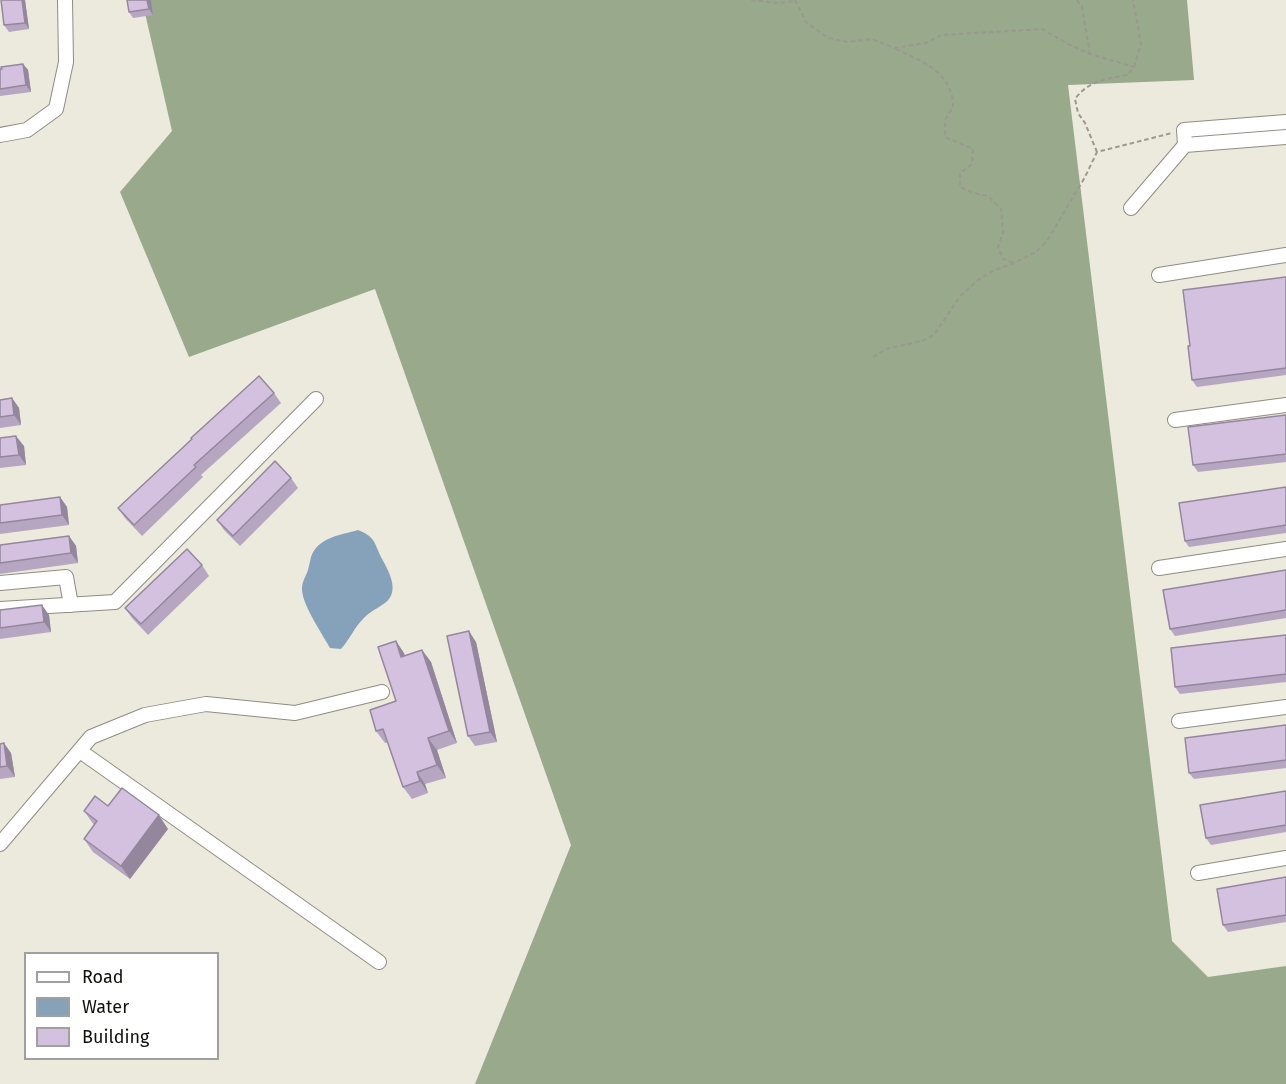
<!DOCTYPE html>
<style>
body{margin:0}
#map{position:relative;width:1286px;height:1084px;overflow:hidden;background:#ece9dd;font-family:"Fira Sans",sans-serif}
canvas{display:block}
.legend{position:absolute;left:24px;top:952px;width:195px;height:108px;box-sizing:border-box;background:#fff;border:2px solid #a0a09e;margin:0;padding:8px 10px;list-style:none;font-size:18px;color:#11110c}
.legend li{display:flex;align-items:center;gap:12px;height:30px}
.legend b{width:30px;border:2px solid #a0a09e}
</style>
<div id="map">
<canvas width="1286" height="1084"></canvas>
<ul class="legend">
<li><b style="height:8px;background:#fff"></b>Road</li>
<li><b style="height:16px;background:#86a2bb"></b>Water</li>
<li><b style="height:16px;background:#d4c1e0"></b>Building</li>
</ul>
</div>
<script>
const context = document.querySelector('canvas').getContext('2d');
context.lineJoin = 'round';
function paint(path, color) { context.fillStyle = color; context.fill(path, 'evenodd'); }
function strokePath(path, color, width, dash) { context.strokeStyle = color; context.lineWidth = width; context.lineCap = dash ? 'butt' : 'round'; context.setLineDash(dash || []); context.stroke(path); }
const forest = new Path2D(`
 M 142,0 L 1187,0 L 1194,80 L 1068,85 L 1172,941 L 1208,977 L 1286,966 L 1286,1084 L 475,1084 L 571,845 L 375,289 L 189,357 L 120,192 L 172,131 Z`);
const water = new Path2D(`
 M 358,530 C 375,537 374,542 381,557 C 388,570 401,591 385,603 C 378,608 369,612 363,619 C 354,628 350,639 341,649 L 330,648 C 323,635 301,603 302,588 C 302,582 306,576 308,570 C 309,566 310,561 311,557 C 318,537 341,535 358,530 Z`);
const path = new Path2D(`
 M 751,0 L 778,3 L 795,1
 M 795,0 L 806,22 L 828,38 L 848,42 L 872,39 L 894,48 L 926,43 L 941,35 L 1042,29 L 1066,43 L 1090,54 L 1134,67
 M 1077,0 L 1082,7 L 1090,54
 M 896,49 C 917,59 943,68 951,93 C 953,97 953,103 953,107 L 945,120 L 945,137 L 973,149 L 972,164 L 960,173 L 960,187 L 974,193 L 988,196 L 1001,209 L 1003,232 L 998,247 L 1003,259 L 1014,263
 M 1097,152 L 1085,123 L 1078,113 L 1075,99 C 1088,81 1106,79 1127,75 L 1134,67 L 1141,44 L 1133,0
 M 873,357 L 886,349 L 922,341 L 934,335 L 961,295 L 978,280 L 995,270 L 1014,263 L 1036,252 L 1047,241 L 1085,177 L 1097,152 L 1172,133`);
const minor = new Path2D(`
 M 0,135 L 27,130 L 56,109 L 66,62 L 65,0
 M 1185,145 L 1286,137
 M 1131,208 L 1185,145 L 1184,130 L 1286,122
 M 1159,275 L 1286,255
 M 1175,420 L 1286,405
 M 1159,568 L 1286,549
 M 0,583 L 66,577 L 71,605
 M 0,609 L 115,602 L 316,399
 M 1179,721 L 1286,707
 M 80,751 L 379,962
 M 0,844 L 91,737 L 145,715 L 206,704 L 295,713 L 382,692
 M 1198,873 L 1286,858`);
const wall = new Path2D(`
 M 25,0 L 29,29 L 9,32 L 4,25 Z
 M 127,0 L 151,0 L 153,15 L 133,18 L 129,12 Z
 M 23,64 L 28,70 L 31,92 L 0,96 L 0,69 Z
 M 1286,277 L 1286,375 L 1197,387 L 1192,380 L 1190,346 Z
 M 274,393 L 281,403 L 201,475 L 203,477 L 142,536 L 125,518 L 118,508 Z
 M 12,398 L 19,408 L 21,425 L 0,428 L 0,400 Z
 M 1286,415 L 1286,462 L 1198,472 L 1193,465 Z
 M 0,438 L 24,446 L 26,465 L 0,468 Z
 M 291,478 L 298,488 L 240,546 L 224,530 L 217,520 Z
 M 1286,487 L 1286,533 L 1189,547 L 1185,541 Z
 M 60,497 L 67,507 L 69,525 L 0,534 L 0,505 Z
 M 69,536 L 76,546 L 78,563 L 0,574 L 0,545 Z
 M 202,565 L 209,576 L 148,635 L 132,618 L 125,608 Z
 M 1286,570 L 1286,618 L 1175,636 L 1170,629 Z
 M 0,610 L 49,615 L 51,632 L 0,639 Z
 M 1286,635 L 1286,682 L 1180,694 L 1175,687 Z
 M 396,641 L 405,656 L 422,650 L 431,662 L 457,743 L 437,750 L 446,778 L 425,784 L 428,793 L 412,799 L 403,787 L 388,742 L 385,743 L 376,731 L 396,701 Z
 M 476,642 L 497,742 L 475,746 L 468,736 Z
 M 1286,725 L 1286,768 L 1194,779 L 1189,773 Z
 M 0,744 L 11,753 L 15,777 L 0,779 Z
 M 1286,791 L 1286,832 L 1211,845 L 1206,838 Z
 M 108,806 L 168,829 L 130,879 L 93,852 L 84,839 L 94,825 L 84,811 Z
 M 1286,877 L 1286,922 L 1228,932 L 1223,925 Z`);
const shadedWall = new Path2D(`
 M 22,0 L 25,0 L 29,29 L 25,23 Z
 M 147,0 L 151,0 L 153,15 L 149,9 Z
 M 23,64 L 28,70 L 31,92 L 26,85 Z
 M 12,398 L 19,408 L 21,425 L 14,415 Z
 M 16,436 L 24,446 L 26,465 L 19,455 Z
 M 60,497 L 67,507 L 69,525 L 62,515 Z
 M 69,536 L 76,546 L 78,563 L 71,553 Z
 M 42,605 L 49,615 L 51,632 L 44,622 Z
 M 469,631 L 476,642 L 497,742 L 490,732 Z
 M 396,641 L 404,653 L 410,669 L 401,657 Z
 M 422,650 L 431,662 L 457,743 L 449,731 Z
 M 428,738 L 437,750 L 446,778 L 437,765 Z
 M 4,743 L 11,753 L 15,777 L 7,766 Z
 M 417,772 L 425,784 L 428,793 L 420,781 Z
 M 159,815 L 168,829 L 130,879 L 121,866 Z`);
const building = new Path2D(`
 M 1,0 L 22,0 L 25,23 L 4,25 Z
 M 127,0 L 147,0 L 149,9 L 129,12 Z
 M 23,64 L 26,85 L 0,89 L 0,69 L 2,69 L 1,67 Z
 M 1286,277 L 1286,368 L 1192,380 L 1188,346 L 1190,346 L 1183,290 Z
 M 259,376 L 274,393 L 194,465 L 196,467 L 134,525 L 118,508 L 192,439 L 191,438 Z
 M 12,398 L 14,415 L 0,417 L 0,400 Z
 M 1286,415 L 1286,454 L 1193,465 L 1188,427 Z
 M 16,436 L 19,455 L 0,457 L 0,438 Z
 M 275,461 L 291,478 L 233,536 L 217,520 Z
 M 1286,487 L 1286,525 L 1185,541 L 1179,503 Z
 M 60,497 L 62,515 L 0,523 L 0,505 Z
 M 69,536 L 71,553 L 0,563 L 0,545 Z
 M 187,549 L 202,565 L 141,624 L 125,608 Z
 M 1286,570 L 1286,610 L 1170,629 L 1163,590 Z
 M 42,605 L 44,622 L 0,628 L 0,610 Z
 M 469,631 L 490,732 L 468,736 L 447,636 Z
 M 1286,635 L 1286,674 L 1175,687 L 1171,648 Z
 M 396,641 L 401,657 L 422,650 L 449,731 L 428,738 L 437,765 L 417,772 L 420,781 L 403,787 L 383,729 L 376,731 L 370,710 L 396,701 L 378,647 Z
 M 1286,725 L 1286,760 L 1189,773 L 1185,738 Z
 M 4,743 L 7,766 L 0,767 L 0,744 Z
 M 122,788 L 159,815 L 121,866 L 84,839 L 97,821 L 84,811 L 95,796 L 108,806 Z
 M 1286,791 L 1286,825 L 1206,838 L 1200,805 Z
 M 1286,877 L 1286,915 L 1223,925 L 1217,889 Z`);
paint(forest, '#99a98b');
paint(water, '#86a2bb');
strokePath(minor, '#8f8d82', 16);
strokePath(path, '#9a988f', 2, [4.5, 3]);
strokePath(minor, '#fff', 14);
paint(wall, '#b6a6c1');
paint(shadedWall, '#94879d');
paint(building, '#d4c1e0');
strokePath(building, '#94879d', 1.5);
</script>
